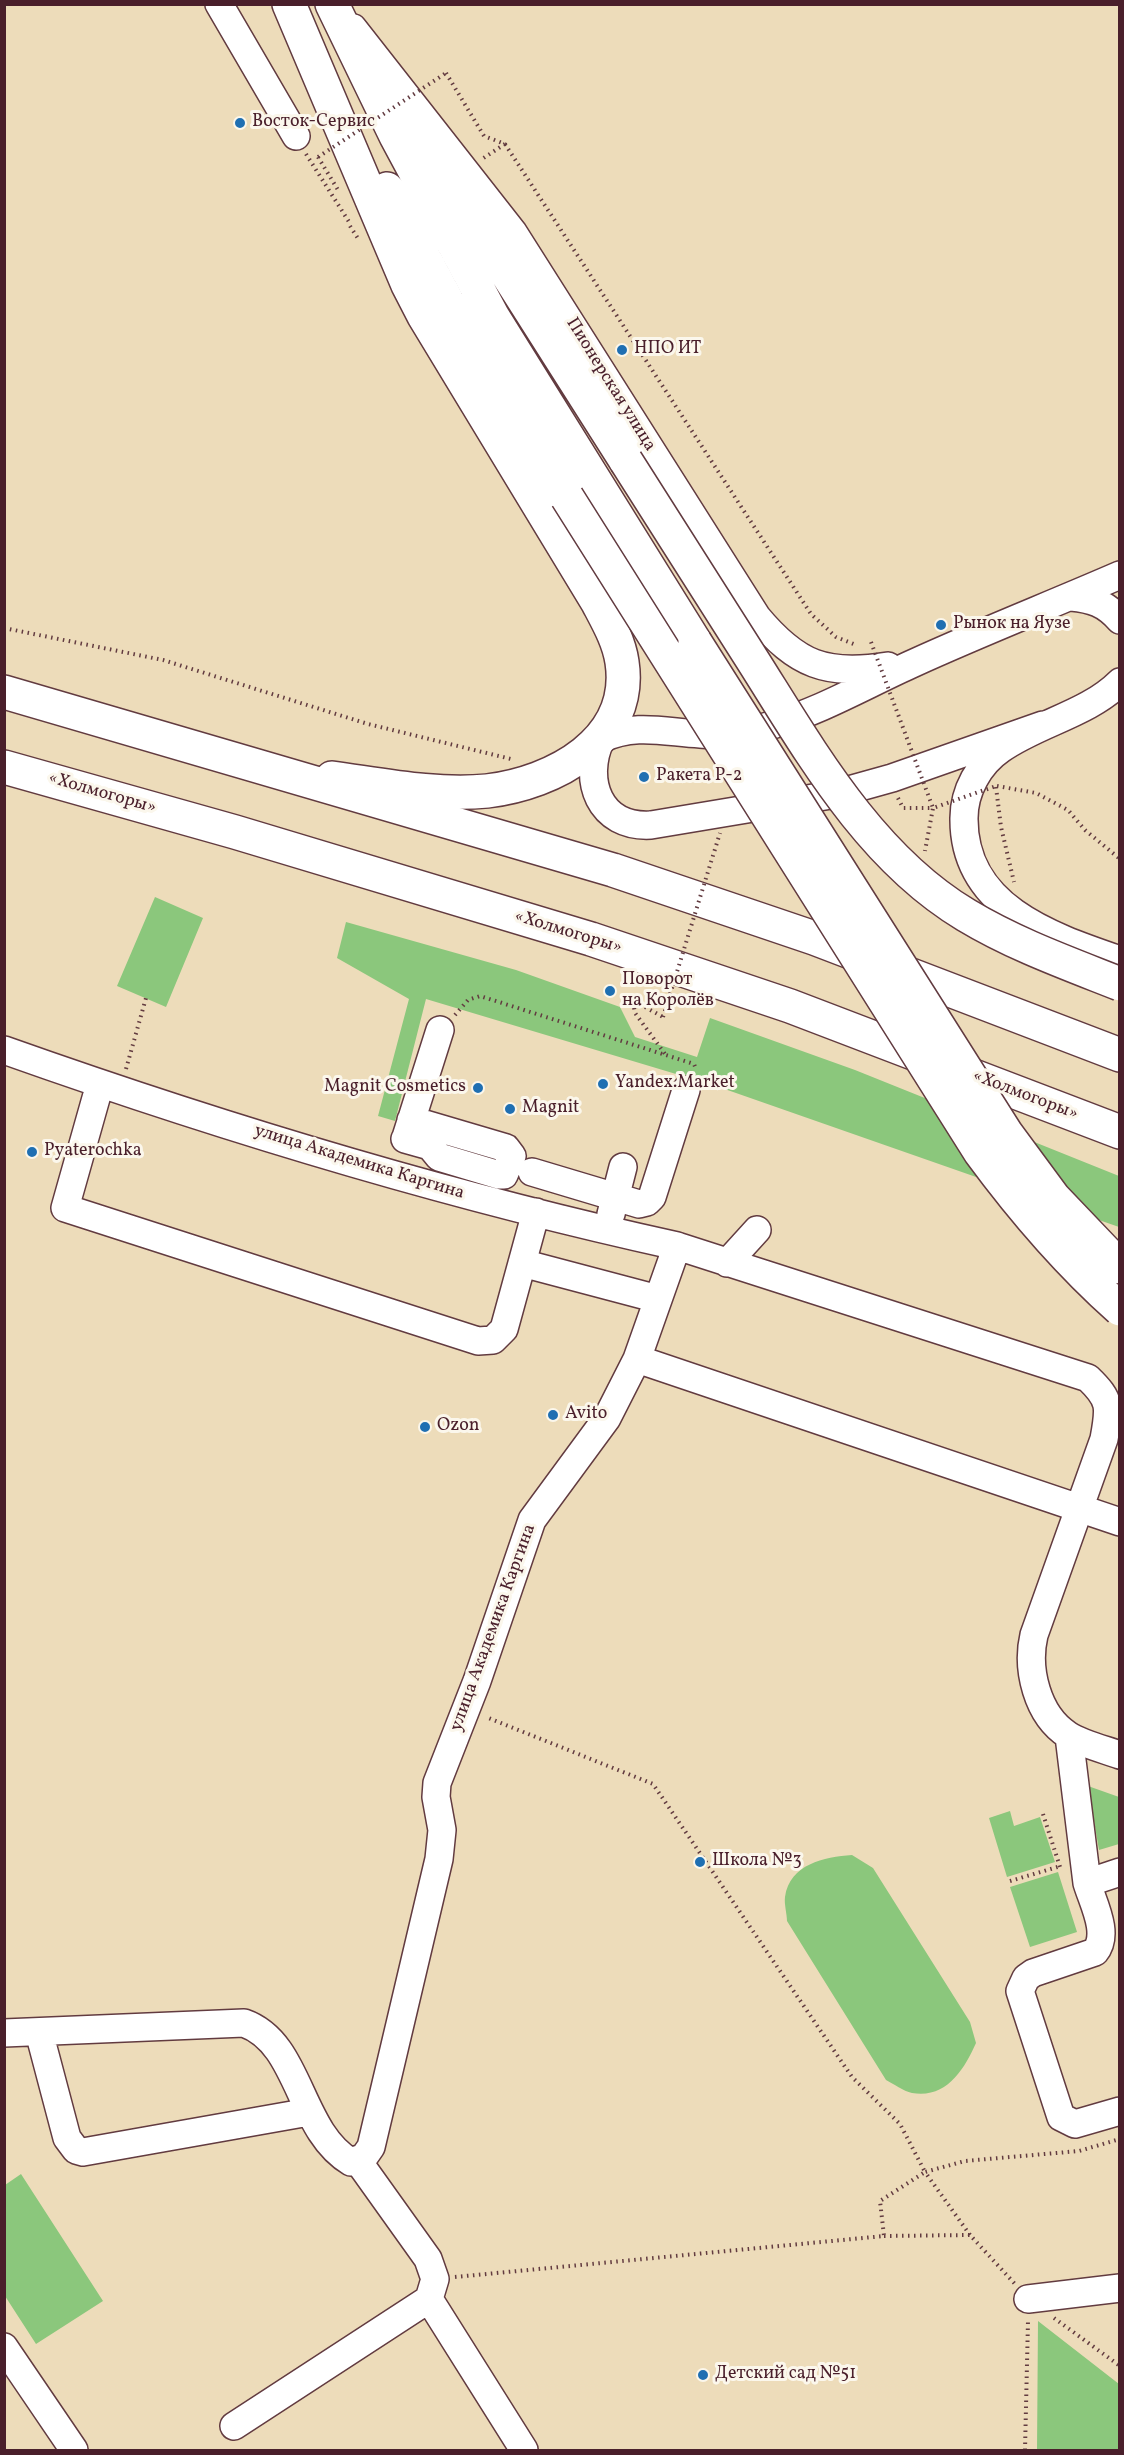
<!DOCTYPE html>
<meta charset="utf-8">
<style>
body{margin:0}
#map{position:relative;width:1124px;height:2455px;overflow:hidden;background:#eddcba;font-family:Vollkorn,serif}
canvas{display:block}
.frame{position:absolute;inset:0;border:6px solid #4a1f2b;pointer-events:none}
</style>
<div id="map">
<canvas width="1124" height="2455"></canvas>
<div class="frame"></div>
</div>
<script>
const context = document.querySelector('canvas').getContext('2d');
context.lineJoin = 'round';
function paint(path, color) { context.fillStyle = color; context.fill(path, 'evenodd'); }
function strokePath(path, color, width, dash) { context.strokeStyle = color; context.lineWidth = width; context.lineCap = dash ? 'butt' : 'round'; context.setLineDash(dash || []); context.stroke(path); }
function label(font, color, halo, rows, align = 'center') {
  context.font = font + ' Vollkorn,serif'; context.lineWidth = 6; context.setLineDash([]); context.textBaseline = 'middle'; context.strokeStyle = halo; context.fillStyle = color; for (const [text, x, y, turn = 0] of rows) {
    context.save(); context.translate(x, y); context.rotate((+turn || 0) * Math.PI / 180); context.textAlign = isNaN(turn) ? turn : align; if (halo) context.strokeText(text, 0, 0); context.fillText(text, 0, 0); context.restore();
  }
}
const green = new Path2D(`
 M 155,897 L 203,918 L 166,1007 L 117,986 Z
 M 346,922 L 516,970 L 620,1007 L 635,1037 L 697,1057 L 710,1018 L 855,1070 L 1119,1176 L 1119,1227 L 716,1086 L 426,999 L 395,1121 L 378,1116 L 409,999 L 337,958 Z
 M 1088,1786 L 1119,1797 L 1119,1844 L 1099,1850 Z
 M 1010,1811 L 1014,1826 L 1040,1817 L 1055,1862 L 1007,1877 L 989,1818 Z
 M 852,1855 L 873,1868 L 970,2022 L 976,2043 C 964,2070 946,2099 912,2093 C 903,2091 894,2084 886,2080 L 787,1921 C 787,1914 784,1904 785,1897 C 790,1864 824,1857 852,1855 Z
 M 1058,1872 L 1077,1932 L 1030,1947 L 1010,1887 Z
 M 21,2174 L 103,2301 L 36,2344 L 5,2296 L 5,2185 Z
 M 1038,2321 L 1119,2384 L 1119,2450 L 1037,2450 Z`);
const path = new Path2D(`
 M 446,73 L 484,136 L 505,144 L 482,159
 M 505,144 L 811,614 L 836,637 L 856,645
 M 306,154 L 351,225
 M 318,157 L 338,190
 M 350,226 L 359,240
 M 4,628 L 163,660 L 368,724 L 511,759
 M 997,786 L 1036,793 L 1068,810 L 1085,830 L 1120,859
 M 996,787 L 1001,827 L 1014,882
 M 898,798 L 903,808 L 933,808 L 925,851
 M 633,1002 L 635,1013 L 665,1054
 M 645,1007 L 663,1017
 M 455,1015 L 468,1000 L 480,996 L 694,1064 L 696,1069
 M 126,1069 L 146,998
 M 1043,1814 L 1061,1870
 M 1010,1881 L 1061,1866
 M 970,2235 L 925,2172 L 965,2161 L 1079,2151 L 1120,2139
 M 884,2236 L 970,2235 L 1015,2284
 M 455,2277 L 884,2236 L 880,2201 L 925,2172 L 900,2124 L 852,2077 L 653,1784 L 486,1717
 M 1054,2318 L 1120,2366
 M 1025,2450 L 1028,2321`);
const minor = new Path2D(`
 M 219,4 L 296,136
 M 353,28 L 513,232 L 757,617 C 797,665 826,676 888,666
 M 1071,597 C 1092,599 1105,603 1120,620
 M 1120,682 C 1088,714 1038,723 1001,749 C 979,764 964,791 964,818 C 963,907 1050,936 1120,960
 M 1043,725 L 892,778 L 831,795 L 651,825 C 599,828 582,780 601,739 C 635,723 664,732 700,734 C 724,736 749,732 772,725 C 821,711 867,684 914,663 C 982,632 1051,605 1120,575
 M 4,1050 C 224,1128 449,1196 677,1246 L 637,1359 L 607,1418 L 532,1520 L 477,1681 L 437,1783 L 436,1797 L 442,1830 L 439,1859 L 371,2147 L 364,2157 L 351,2162 C 298,2131 301,2043 244,2023 L 4,2033
 M 100,1084 L 65,1208 L 478,1341 L 493,1340 L 504,1329 L 536,1212
 M 406,1137 L 440,1030
 M 405,1139 L 430,1146 L 439,1157 L 499,1175 L 504,1175 L 512,1156 L 506,1148 L 411,1120
 M 532,1172 L 639,1204 L 647,1202 L 652,1197 L 686,1090
 M 611,1214 L 623,1167
 M 677,1246 L 1088,1378 C 1111,1400 1110,1407 1104,1439 L 1034,1635 C 1026,1669 1037,1715 1068,1735 C 1082,1744 1103,1749 1120,1755
 M 522,1263 L 658,1299
 M 727,1263 L 757,1230
 M 637,1359 L 1120,1522
 M 1069,1736 L 1087,1883
 M 1120,1872 L 1087,1883 C 1093,1903 1110,1934 1095,1952 L 1033,1973 L 1026,1978 L 1020,1991 L 1061,2117 L 1075,2124 L 1120,2111
 M 39,2032 L 67,2138 L 76,2150 L 83,2152 L 309,2112
 M 358,2161 L 428,2259 L 435,2279 L 429,2299 L 524,2450
 M 1028,2299 L 1120,2288
 M 4,2347 L 74,2450
 M 234,2426 L 429,2299`);
const major = new Path2D(`
 M 289,4 L 408,285 L 424,316 L 598,603 C 608,622 619,641 622,662 C 634,741 554,783 487,791 C 436,796 383,785 332,778
 M 332,4 L 396,136 L 493,317 L 695,642
 M 408,118 L 626,461
 M 387,189 L 447,301 L 567,497`);
const highway = new Path2D(`
 M 4,692 L 613,870 L 814,938 L 1120,1055
 M 4,767 L 235,832 L 591,939 L 790,1006 L 1120,1132`);
const pathBridge = new Path2D(`
 M 318,157 L 446,73
 M 871,642 L 933,808 L 996,786
 M 663,1017 L 720,833`);
const majorBridge = new Path2D(`
 M 626,461 C 669,528 712,596 755,664 C 813,756 871,858 966,915 C 1014,944 1067,963 1120,984
 M 567,497 L 980,1152 C 1022,1209 1066,1261 1120,1309
 M 695,642 L 1006,1133 L 1054,1198 L 1120,1267`);
const markers = [
 [240,123,6,"#1f6fb2"],
 [622,350,6,"#1f6fb2"],
 [941,625,6,"#1f6fb2"],
 [644,777,6,"#1f6fb2"],
 [610,991,6,"#1f6fb2"],
 [603,1084,6,"#1f6fb2"],
 [478,1088,6,"#1f6fb2"],
 [510,1109,6,"#1f6fb2"],
 [32,1152,6,"#1f6fb2"],
 [553,1415,6,"#1f6fb2"],
 [425,1427,6,"#1f6fb2"],
 [700,1862,6,"#1f6fb2"],
 [703,2375,6,"#1f6fb2"]
];
const poiNames = [
 ["Восток-Сервис",252,123],
 ["НПО ИТ",634,350],
 ["Рынок на Яузе",953,625],
 ["Ракета Р-2",656,777],
 ["Поворот",622,981],
 ["на Королёв",622,1002],
 ["Yandex.Market",615,1084],
 ["Magnit Cosmetics",466,1088,"right"],
 ["Magnit",522,1109],
 ["Pyaterochka",44,1152],
 ["Avito",565,1415],
 ["Ozon",437,1427],
 ["Школа №3",712,1862],
 ["Детский сад №51",715,2375]
];
const streetNames = [
 ["Пионерская улица",610,385,58],
 ["«Холмогоры»",102,794,16],
 ["«Холмогоры»",568,933,17],
 ["«Холмогоры»",1025,1096,21],
 ["улица Академика Каргина",359,1163,17],
 ["улица Академика Каргина",494,1628,-70]
];
paint(green, '#8bc77c');
strokePath(minor, '#623b40', 30);
strokePath(major, '#623b40', 36);
strokePath(highway, '#623b40', 36);
strokePath(path, '#623b40', 4, [1.5, 4.5]);
strokePath(minor, '#fff', 27);
strokePath(major, '#fff', 33);
strokePath(highway, '#fff', 33);
strokePath(majorBridge, '#623b40', 36, []);
strokePath(pathBridge, '#623b40', 4, [1.5, 4.5]);
strokePath(majorBridge, '#fff', 33);
for (const [x, y, r, color] of markers) { const dot = new Path2D(); dot.arc(x, y, r, 0, 2 * Math.PI); context.fillStyle = color; context.fill(dot); strokePath(dot, '#fbf7ec', 2); }
label('18px', '#4a1f2b', '#fbf7ec', poiNames, 'left');
label('18px', '#4a1f2b', '#fbf7ec', streetNames);
</script>
